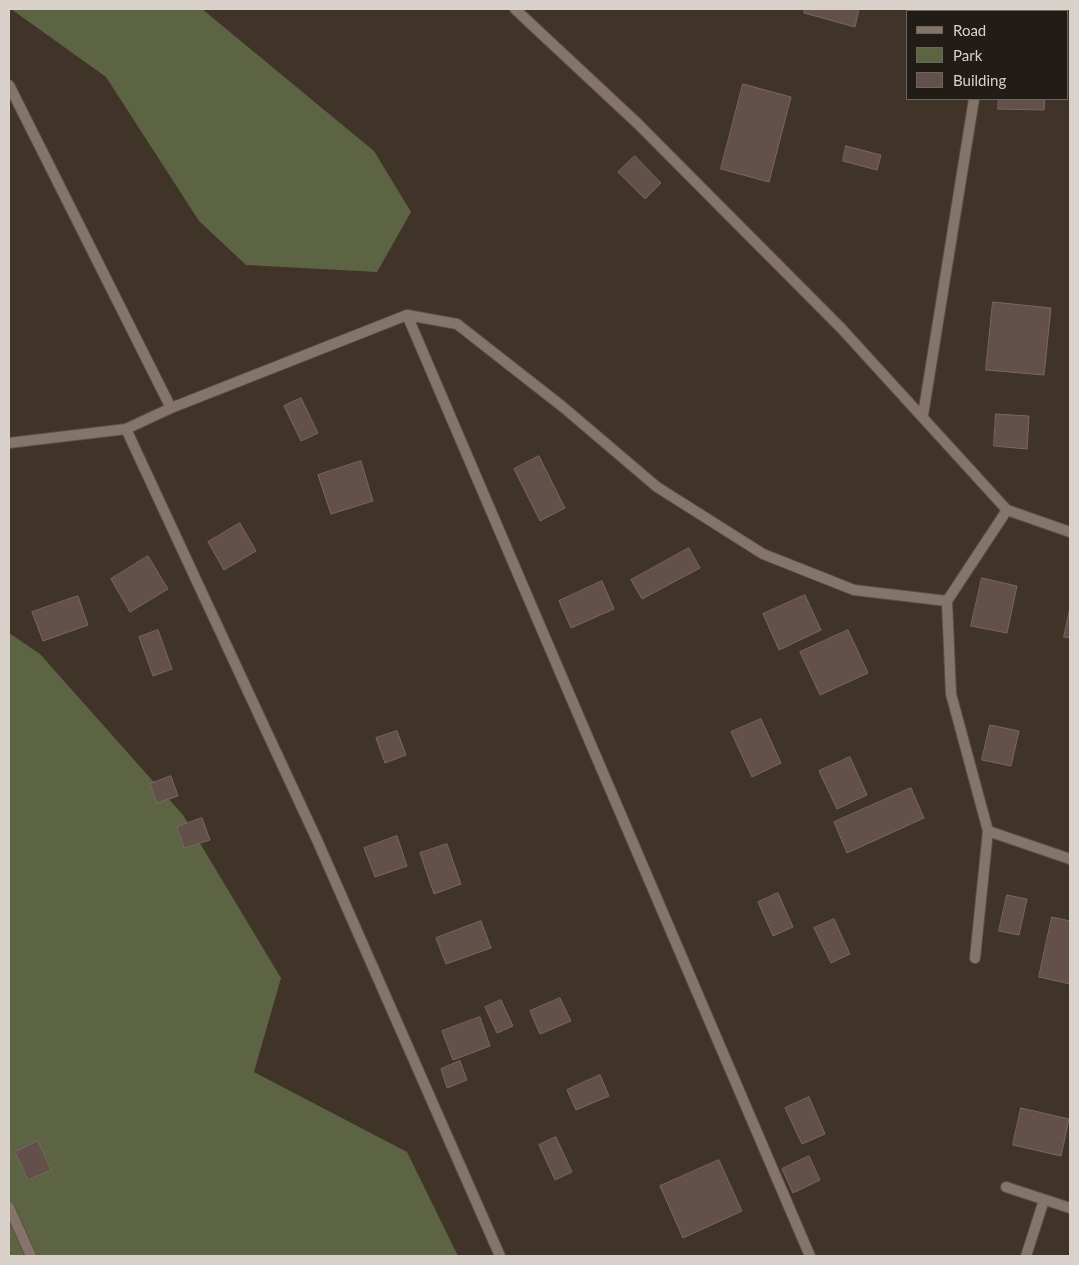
<!DOCTYPE html>
<style>
body{margin:0}
#map{position:relative;width:1079px;height:1265px;overflow:hidden;background:#403328;font-family:Lato,sans-serif}
canvas{display:block}
.frame{position:absolute;inset:0;border:10px solid #dad1ca;pointer-events:none}
.legend{position:absolute;left:906px;top:10px;width:162px;height:90px;box-sizing:border-box;background:#221c17;border:1px solid #6c645f;margin:0;padding:6px 9px;list-style:none;font-size:15px;color:#dad1ca}
.legend li{display:flex;align-items:center;gap:10px;height:25px}
.legend b{width:25px;border:1px solid #6c645f}
</style>
<div id="map">
<canvas width="1079" height="1265"></canvas>
<div class="frame"></div>
<ul class="legend">
<li><b style="height:6px;background:#847469"></b>Road</li>
<li><b style="height:14px;background:#5c6443"></b>Park</li>
<li><b style="height:14px;background:#63504b"></b>Building</li>
</ul>
</div>
<script>
const context = document.querySelector('canvas').getContext('2d');
context.lineJoin = 'round';
function paint(path, color) { context.fillStyle = color; context.fill(path, 'evenodd'); }
function strokePath(path, color, width, dash) { context.strokeStyle = color; context.lineWidth = width; context.lineCap = dash ? 'butt' : 'round'; context.setLineDash(dash || []); context.stroke(path); }
const green = new Path2D(`
 M 11,9 L 202,9 L 374,151 L 411,212 L 377,272 L 246,265 L 199,221 L 106,77 Z
 M 9,633 L 40,654 L 183,815 L 281,978 L 254,1072 L 407,1152 L 458,1256 L 9,1256 Z`);
const building = new Path2D(`
 M 805,9 L 859,9 L 855,27 L 804,13 Z
 M 743,84 L 791,97 L 769,182 L 721,169 Z
 M 999,99 L 1045,99 L 1044,110 L 998,109 Z
 M 846,146 L 881,155 L 877,170 L 843,161 Z
 M 635,156 L 661,183 L 645,199 L 618,172 Z
 M 993,302 L 1051,308 L 1044,375 L 986,370 Z
 M 301,398 L 318,433 L 301,441 L 284,406 Z
 M 996,414 L 1029,416 L 1027,449 L 994,446 Z
 M 539,456 L 565,508 L 540,521 L 514,469 Z
 M 361,461 L 373,501 L 331,514 L 318,475 Z
 M 240,523 L 256,551 L 224,570 L 208,542 Z
 M 689,548 L 700,568 L 642,599 L 631,580 Z
 M 148,556 L 168,589 L 130,612 L 111,579 Z
 M 982,578 L 1017,586 L 1007,633 L 971,626 Z
 M 602,581 L 614,609 L 571,628 L 559,601 Z
 M 805,595 L 821,630 L 779,650 L 763,614 Z
 M 78,596 L 88,625 L 43,641 L 32,612 Z
 M 1070,608 L 1070,638 L 1064,637 Z
 M 158,630 L 172,669 L 153,676 L 139,637 Z
 M 848,630 L 868,673 L 820,695 L 800,652 Z
 M 761,719 L 781,763 L 752,777 L 731,732 Z
 M 990,725 L 1019,731 L 1011,766 L 982,760 Z
 M 397,731 L 406,755 L 385,763 L 376,738 Z
 M 850,757 L 867,795 L 837,809 L 819,771 Z
 M 171,776 L 178,796 L 157,803 L 150,784 Z
 M 911,788 L 924,818 L 847,853 L 834,822 Z
 M 202,818 L 210,840 L 184,848 L 177,827 Z
 M 397,836 L 407,866 L 375,877 L 364,848 Z
 M 447,844 L 461,884 L 434,894 L 420,853 Z
 M 778,893 L 793,927 L 773,936 L 758,902 Z
 M 1007,895 L 1027,899 L 1019,935 L 999,931 Z
 M 1052,917 L 1070,921 L 1070,984 L 1039,977 Z
 M 834,919 L 850,954 L 831,963 L 814,928 Z
 M 481,921 L 491,948 L 446,964 L 436,938 Z
 M 560,998 L 571,1021 L 540,1034 L 530,1011 Z
 M 501,1000 L 513,1026 L 497,1033 L 485,1007 Z
 M 480,1017 L 490,1046 L 453,1060 L 442,1031 Z
 M 460,1061 L 467,1080 L 447,1088 L 441,1069 Z
 M 600,1075 L 609,1096 L 576,1110 L 567,1090 Z
 M 809,1097 L 825,1134 L 802,1144 L 785,1108 Z
 M 1021,1108 L 1069,1119 L 1061,1156 L 1013,1145 Z
 M 556,1137 L 572,1172 L 555,1180 L 539,1145 Z
 M 38,1141 L 51,1170 L 28,1180 L 15,1152 Z
 M 809,1156 L 820,1180 L 793,1193 L 782,1169 Z
 M 719,1160 L 742,1211 L 683,1238 L 660,1186 Z`);
const lane = new Path2D(`
 M 1026,1256 L 1044,1200`);
const street = new Path2D(`
 M 515,9 L 637,123 L 841,328 L 1007,510 L 1070,532
 M 988,11 L 988,9
 M 9,85 L 171,408
 M 407,315 L 810,1256
 M 923,415 L 974,99
 M 126,429 L 317,840 L 500,1256
 M 9,443 L 126,429 L 171,408 L 407,315 L 457,324 L 563,407 L 657,487 L 763,554 L 854,590 L 947,601 L 1007,510
 M 947,601 L 951,694 L 988,831 L 975,958
 M 988,831 L 1070,859
 M 1006,1187 L 1070,1208
 M 9,1207 L 31,1256`);
paint(green, '#5c6443');
paint(building, '#63504b');
strokePath(building, '#7a6662', 1);
strokePath(lane, '#5c4f45', 12);
strokePath(street, '#5c4f45', 12);
strokePath(lane, '#847469', 10);
strokePath(street, '#847469', 10);
</script>
